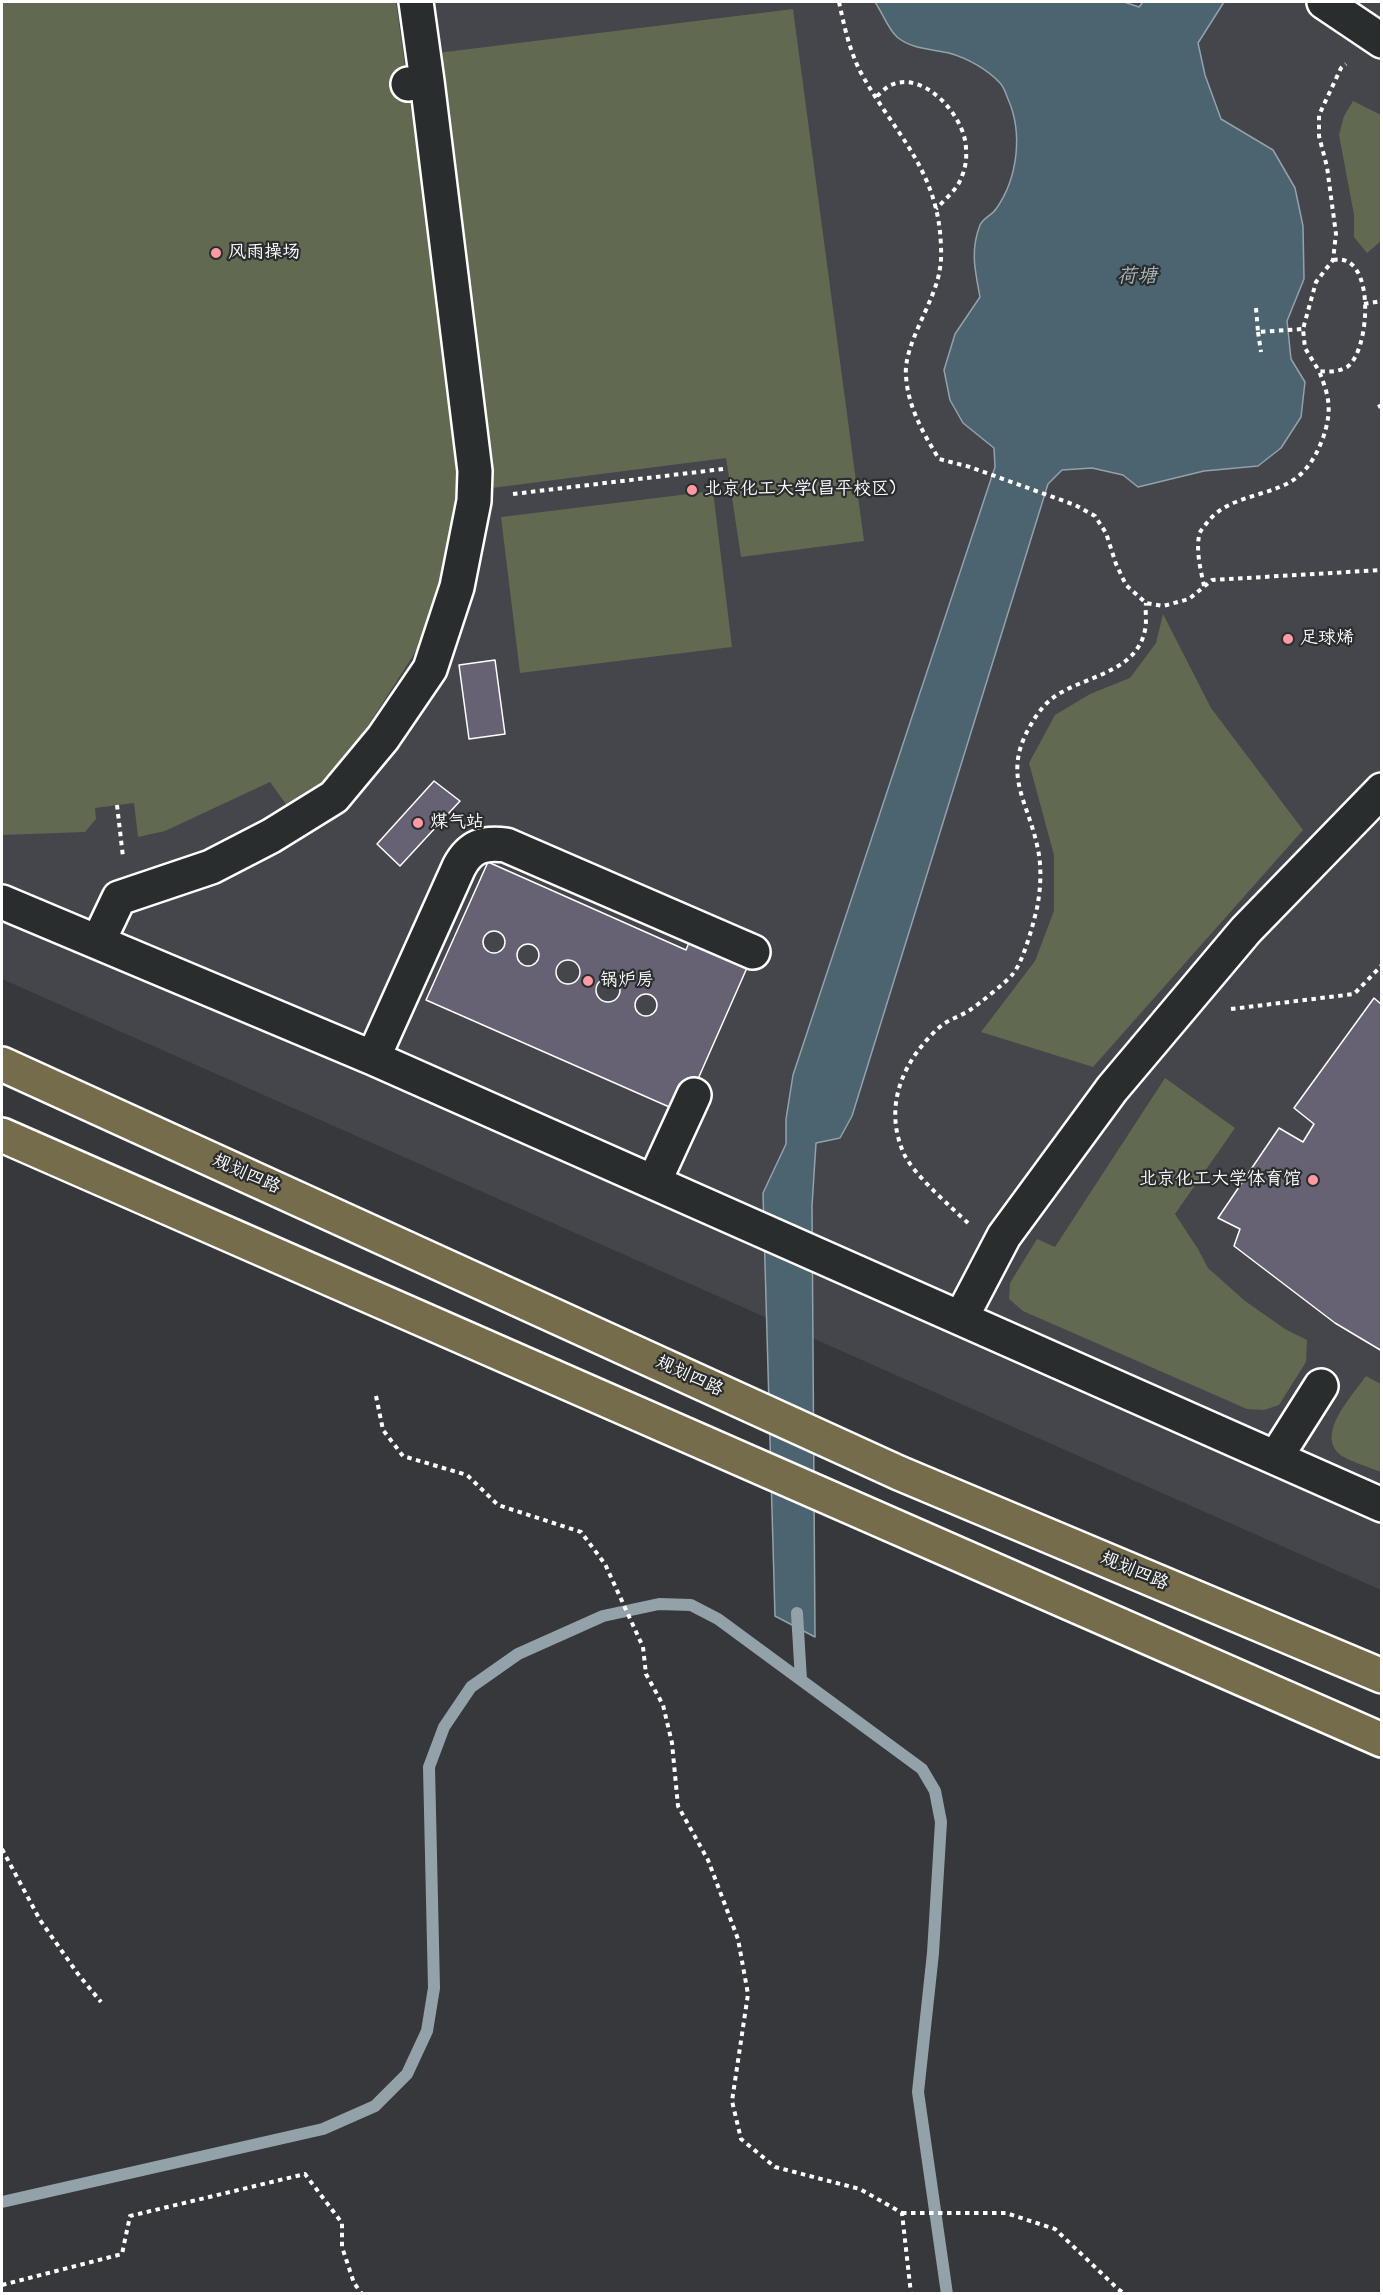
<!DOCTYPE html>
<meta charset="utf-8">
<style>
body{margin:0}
#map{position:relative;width:1383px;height:2295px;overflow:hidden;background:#36383c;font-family:"Architects Daughter",sans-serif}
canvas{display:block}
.frame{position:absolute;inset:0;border:3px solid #fff;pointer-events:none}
</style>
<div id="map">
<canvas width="1383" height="2295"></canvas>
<div class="frame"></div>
</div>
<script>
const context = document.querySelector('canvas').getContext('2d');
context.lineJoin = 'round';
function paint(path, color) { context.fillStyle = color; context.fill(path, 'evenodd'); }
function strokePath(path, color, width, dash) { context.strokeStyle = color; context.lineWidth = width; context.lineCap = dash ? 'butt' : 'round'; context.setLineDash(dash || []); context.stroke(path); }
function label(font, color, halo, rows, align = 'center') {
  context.font = font + ' "Architects Daughter","LXGW WenKai TC",sans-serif'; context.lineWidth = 4.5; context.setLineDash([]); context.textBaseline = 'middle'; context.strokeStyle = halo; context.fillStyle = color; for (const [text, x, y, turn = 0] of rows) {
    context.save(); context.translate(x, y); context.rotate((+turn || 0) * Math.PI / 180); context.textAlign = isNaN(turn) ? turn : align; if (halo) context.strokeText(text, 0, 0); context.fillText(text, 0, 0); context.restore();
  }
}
const built = new Path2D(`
 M 2,2 L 1381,2 L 1381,1590 L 2,979 Z`);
const green = new Path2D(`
 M 2,2 L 396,2 L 461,466 L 451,560 L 425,637 L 335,777 L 291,811 L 270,782 L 165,831 L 138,837 L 134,803 L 95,808 L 96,819 L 85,832 L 2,835 Z
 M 793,9 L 864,541 L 741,557 L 726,458 L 492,488 L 437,53 Z
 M 1353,101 L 1381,115 L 1381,241 L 1367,253 L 1354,237 L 1354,215 L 1339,135 L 1344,116 Z
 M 713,491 L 732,647 L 520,673 L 501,517 Z
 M 1163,614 L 1211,708 L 1303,830 L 1093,1067 L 981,1032 L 1035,961 L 1054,911 L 1054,855 L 1029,763 L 1055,715 L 1090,694 L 1130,678 L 1156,643 Z
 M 1165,1078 L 1235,1128 L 1175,1214 L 1198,1249 L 1208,1268 L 1245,1301 L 1285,1329 L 1307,1340 L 1306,1362 L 1279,1405 L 1264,1410 L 1247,1409 L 1023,1311 L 1009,1299 L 1010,1283 L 1037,1239 L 1055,1247 Z
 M 1366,1376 L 1381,1384 L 1381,1472 C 1369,1467 1354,1463 1342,1456 C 1313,1436 1353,1395 1366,1376 Z`);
const water = new Path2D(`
 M 875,2 L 1124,2 L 1139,7 L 1143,2 L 1224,2 L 1198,43 L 1205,75 L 1221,119 L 1273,150 L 1295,188 L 1303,226 L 1304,279 L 1287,321 L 1291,359 L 1305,382 L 1301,417 L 1281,448 L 1258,466 L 1204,471 L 1138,487 L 1123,475 L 1092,468 L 1062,470 L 1048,484 L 852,1116 L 840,1138 L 816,1143 L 812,1206 L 815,1637 L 775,1616 L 763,1193 L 786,1144 L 786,1119 L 793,1075 L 995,467 L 994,448 L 963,423 L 950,400 L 944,370 L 955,334 L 980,297 C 975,270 970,251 980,225 C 983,218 992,215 996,209 C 1018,178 1023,133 1008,99 C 1006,94 1004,87 1000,83 C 987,69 967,58 949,53 C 932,49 911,49 897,37 C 888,29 882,12 875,2 Z`);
const stream = new Path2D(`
 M 797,1613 L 801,1680
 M 2,2202 L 323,2129 L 375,2106 L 407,2074 L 427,2031 L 434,1988 L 429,1767 L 444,1727 L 471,1687 L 518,1654 L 603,1616 L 659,1604 L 691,1605 L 718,1619 L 922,1769 L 935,1791 L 941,1822 L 933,1953 L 918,2092 L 947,2294`);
const building = new Path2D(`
 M 495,660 L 505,734 L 469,739 L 459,665 Z
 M 434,781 L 460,801 L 400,866 L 377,844 Z
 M 488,862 L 686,950 L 692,935 L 750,961 L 683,1113 L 426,1000 Z
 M483 942a11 11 0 1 1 22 0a11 11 0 1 1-22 0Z
 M517 955a11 11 0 1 1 22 0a11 11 0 1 1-22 0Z
 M556 972a12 12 0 1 1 24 0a12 12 0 1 1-24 0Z
 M596 990a12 12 0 1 1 24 0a12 12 0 1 1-24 0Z
 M635 1005a11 11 0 1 1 22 0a11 11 0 1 1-22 0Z
 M 1374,998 L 1382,1005 L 1382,1351 L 1335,1323 L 1234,1246 L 1240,1229 L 1218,1218 L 1279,1128 L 1303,1142 L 1314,1124 L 1294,1108 Z`);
const path = new Path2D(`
 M 839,2 C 844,25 849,49 860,71 C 890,127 933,164 940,232 C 941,243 942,257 940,268 C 936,301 903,344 906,376 C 908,407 923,433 939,459 L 970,467 L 1075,505 L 1095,516 L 1106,533 L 1116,564 L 1126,585 L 1146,603 L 1163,606 L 1189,599 L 1212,580 L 1382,570
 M 877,96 C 881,93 886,87 891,85 C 923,71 959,111 965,140 C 967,152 967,164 962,176 C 958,189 945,199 936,209
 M 1333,260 C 1377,251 1370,352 1347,367 C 1338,372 1329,372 1319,371 L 1305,348 L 1303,329 L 1316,282 L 1333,260 L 1336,234 L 1327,167 L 1319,136 L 1319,115 L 1341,68 L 1346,64
 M 1364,304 L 1382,301
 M 1256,308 L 1258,332 L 1303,329
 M 1258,332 L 1261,352
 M 1378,407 L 1382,405
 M 513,494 L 723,469
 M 1204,586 C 1201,571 1196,552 1199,536 C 1199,532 1203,528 1206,524 C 1229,492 1277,498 1302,473 C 1312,463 1318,451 1323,438 C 1332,411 1330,398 1319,371
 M 117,805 L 123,857
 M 1231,1009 L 1354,994 L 1382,965
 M 968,1223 C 951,1207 914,1175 904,1154 C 882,1105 904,1058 942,1025 C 950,1019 961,1016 970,1010 C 979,1004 1005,983 1012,975 C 1023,963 1033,925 1037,908 C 1041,888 1042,865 1037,845 C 1027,800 1003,775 1029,728 C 1037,713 1047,700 1062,692 C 1092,675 1137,670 1145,630 C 1147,622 1145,611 1146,603
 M 376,1396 L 383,1430 L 403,1456 L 467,1475 L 498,1505 L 581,1532 L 605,1564 L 643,1647 L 646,1674 L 663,1705 L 672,1743 L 678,1806 L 708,1860 L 738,1939 L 748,1994 L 732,2101 L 741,2139 L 775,2167 L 860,2189 L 902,2213 L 911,2294
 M 2,1849 L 40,1920 L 78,1974 L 101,2002
 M 902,2213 L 1006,2213 L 1055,2229 L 1118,2289 L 1125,2294
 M 2,2285 L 122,2254 L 130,2216 L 305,2174 L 342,2223 L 342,2247 L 354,2283 L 362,2294`);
const minor = new Path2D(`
 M 416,2 L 427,81
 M 1324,2 L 1382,41
 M 2,902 L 373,1058 L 1382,1505
 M 98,942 L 119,898 L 211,867 L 271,836 L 334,797 L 383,738 L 430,669 L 457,587 L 474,501 L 475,471 L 427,81 L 408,84
 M 373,1058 L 459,867 C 470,846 484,842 506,845 L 753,952
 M 654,1182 L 694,1095
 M 961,1318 L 1004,1236 L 1112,1089 L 1246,930 L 1382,790
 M 1276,1457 L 1321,1386`);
const major = new Path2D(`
 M 2,1064 L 899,1473 L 1382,1676
 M 2,1135 L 1382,1740`);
const markers = [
 [216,253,6,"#ff9aa2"],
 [692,490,6,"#ff9aa2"],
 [1288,639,6,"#ff9aa2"],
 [418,823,6,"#ff9aa2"],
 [588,981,6,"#ff9aa2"],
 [1313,1180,6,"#ff9aa2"]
];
const poiNames = [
 ["风雨操场",228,253],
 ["北京化工大学(昌平校区)",704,490],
 ["足球烯",1300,639],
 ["煤气站",430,823],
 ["锅炉房",600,981],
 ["北京化工大学体育馆",1301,1180,"right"]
];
const streetNames = [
 ["规划四路",246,1175,24],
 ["规划四路",689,1377,25],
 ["规划四路",1134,1572,23]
];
const waterNames = [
 ["荷塘",1137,278]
];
paint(built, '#45454c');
paint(green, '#616950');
paint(water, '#4b6470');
strokePath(water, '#93a2a9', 1.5);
strokePath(stream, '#93a2a9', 12);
paint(building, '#676273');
strokePath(building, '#fff', 1.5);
strokePath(minor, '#fff', 38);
strokePath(major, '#fff', 38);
strokePath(path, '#fff', 4, [4.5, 4.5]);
strokePath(minor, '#2a2d2e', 33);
strokePath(major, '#746c4b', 33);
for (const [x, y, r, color] of markers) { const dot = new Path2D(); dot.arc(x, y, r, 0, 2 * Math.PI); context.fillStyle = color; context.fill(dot); strokePath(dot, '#2a2d2e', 2); }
label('18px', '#fff', '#2a2d2e', poiNames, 'left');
label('18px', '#fff', '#2a2d2e', streetNames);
label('italic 20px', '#aeb9bf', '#2a2d2e', waterNames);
</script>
